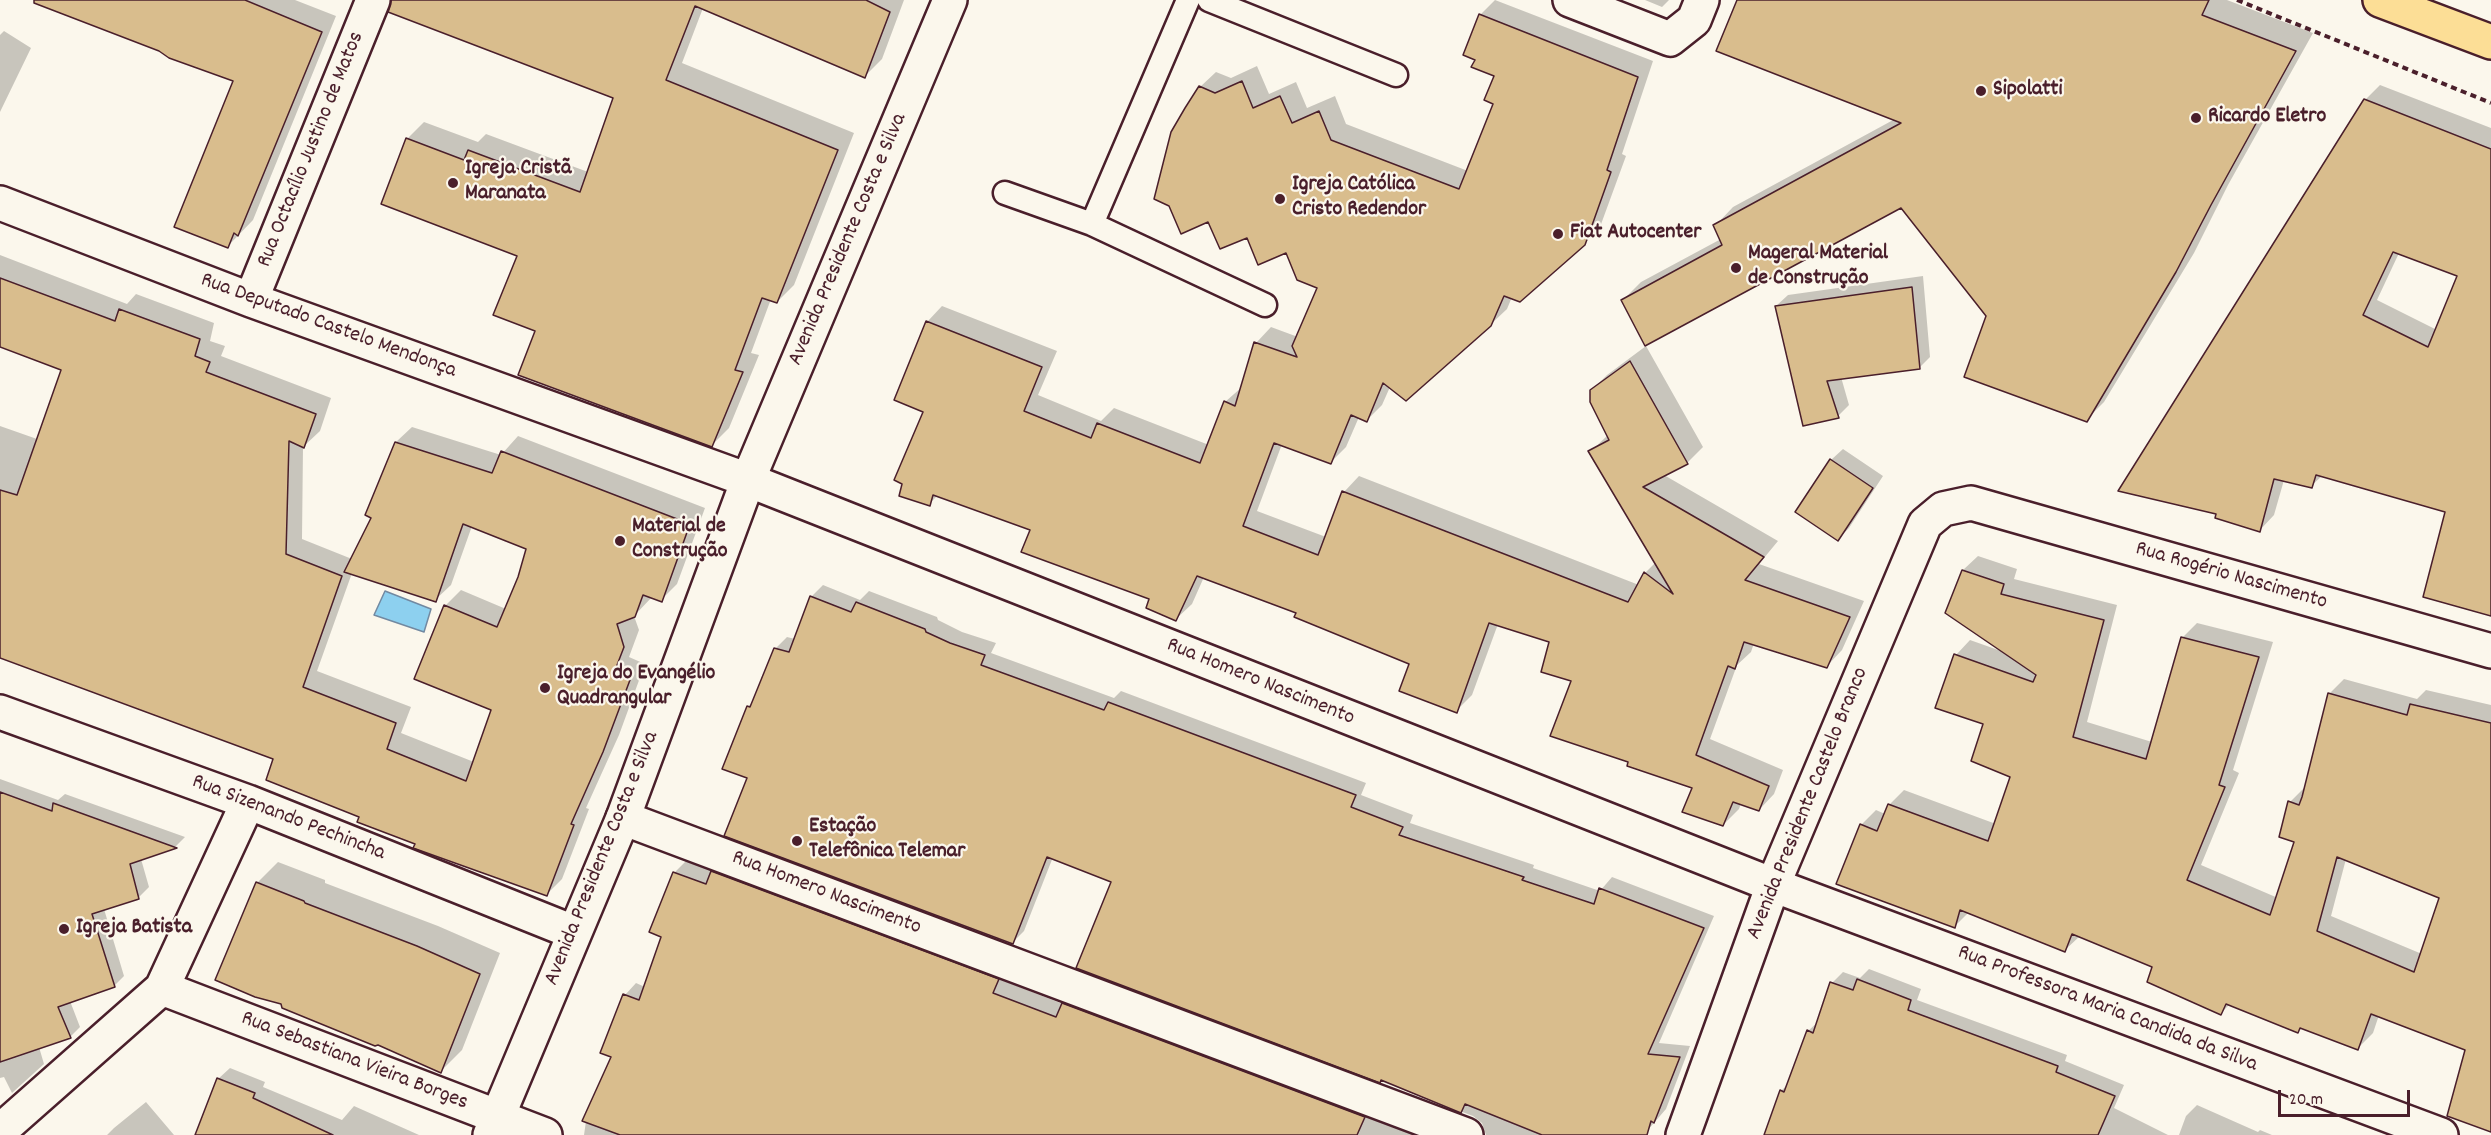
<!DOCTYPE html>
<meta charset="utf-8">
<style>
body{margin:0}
#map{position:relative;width:2491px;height:1135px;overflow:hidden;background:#fbf7ec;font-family:Dekko,sans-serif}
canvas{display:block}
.scale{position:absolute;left:2278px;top:1090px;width:132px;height:27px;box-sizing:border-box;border:3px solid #4a1f2b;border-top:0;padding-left:8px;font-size:18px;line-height:21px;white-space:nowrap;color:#4a1f2b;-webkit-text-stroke:4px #fbf7ec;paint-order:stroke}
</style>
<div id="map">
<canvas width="2491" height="1135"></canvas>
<div class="scale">20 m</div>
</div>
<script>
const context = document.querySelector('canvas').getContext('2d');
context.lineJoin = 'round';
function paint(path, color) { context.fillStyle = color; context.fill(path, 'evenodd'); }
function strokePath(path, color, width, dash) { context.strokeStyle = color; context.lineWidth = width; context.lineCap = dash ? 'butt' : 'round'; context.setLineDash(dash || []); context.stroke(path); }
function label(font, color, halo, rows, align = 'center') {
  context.font = font + ' Dekko,sans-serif'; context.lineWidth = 4.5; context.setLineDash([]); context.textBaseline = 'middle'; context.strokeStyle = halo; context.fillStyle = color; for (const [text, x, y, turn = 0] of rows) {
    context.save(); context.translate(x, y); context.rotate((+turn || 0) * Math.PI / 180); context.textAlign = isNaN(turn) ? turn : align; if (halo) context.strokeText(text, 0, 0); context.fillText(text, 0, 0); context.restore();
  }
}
const water = new Path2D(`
 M 385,591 L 431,609 L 424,632 L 374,615 Z`);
const shadow = new Path2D(`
 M 39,0 L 295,0 L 336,16 L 253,220 L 228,246 L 235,80 Z
 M 431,0 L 904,0 L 882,59 L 865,76 L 703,8 L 682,63 L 854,133 L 794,285 L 777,302 L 771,299 L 751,353 L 759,355 L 729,428 L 712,445 L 519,255 L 407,139 L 424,122 L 478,142 L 486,134 L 588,172 L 615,97 Z
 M 1495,0 L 1653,61 L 1622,154 L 1626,156 L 1600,227 L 1584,244 L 1512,297 L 1507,309 L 1490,325 L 1390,387 L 1382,405 L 1367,420 L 1359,417 L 1346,447 L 1331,462 L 1282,444 L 1257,511 L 1326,537 L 1344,492 L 1359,476 L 1639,585 L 1645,573 L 1656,562 L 1590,452 L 1608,435 L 1591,391 L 1607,375 L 1646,346 L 1703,447 L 1687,463 L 1664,475 L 1778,541 L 1759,564 L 1864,601 L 1842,650 L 1827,666 L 1754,643 L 1751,652 L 1737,665 L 1710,739 L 1783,770 L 1774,794 L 1759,810 L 1741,803 L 1739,809 L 1723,825 L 1694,787 L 1630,761 L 1573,680 L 1551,641 L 1498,624 L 1472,695 L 1456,711 L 1411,663 L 1298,612 L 1204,577 L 1192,604 L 1176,619 L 1151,598 L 1032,529 L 938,495 L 929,504 L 925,411 L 927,322 L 942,306 L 1057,351 L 1038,395 L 1101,421 L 1114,408 L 1209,445 L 1225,402 L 1242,387 L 1256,343 L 1271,327 L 1298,337 L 1319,287 L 1287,251 L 1200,87 L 1216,72 L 1231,78 L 1257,66 L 1269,94 L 1296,82 L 1307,108 L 1335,96 L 1346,124 L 1468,171 L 1495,103 L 1496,75 L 1478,59 L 1480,15 Z
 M 1645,0 L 1669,0 L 1662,7 Z
 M 1740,0 L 2227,0 L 2313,33 L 2228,185 L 2194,253 L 2104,402 L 2086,420 L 1988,316 L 1901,206 L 1623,300 L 1641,282 L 1721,239 L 1715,226 L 1733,207 L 1895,119 Z
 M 4,31 L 31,48 L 0,112 L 0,35 Z
 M 2380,85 L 2491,128 L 2491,604 L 2447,511 L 2322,476 L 2311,486 L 2284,480 L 2274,515 L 2260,530 L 2365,100 ZM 2399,253 L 2459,275 L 2437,330 L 2377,300 Z
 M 0,255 L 127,304 L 136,294 L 214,323 L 210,341 L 225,346 L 221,356 L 331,398 L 320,431 L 303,447 L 302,539 L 352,559 L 373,517 L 367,514 L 396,442 L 412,427 L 501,455 L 518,436 L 705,508 L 677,584 L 661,600 L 652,597 L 634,616 L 639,630 L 629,657 L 645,664 L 619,735 L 586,808 L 589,809 L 562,879 L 547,894 L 417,843 L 361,816 L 275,758 L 0,656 L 0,426 L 57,446 L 63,369 L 0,345 ZM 472,526 L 528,548 L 506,609 L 461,590 L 445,606 L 493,709 L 474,762 L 401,733 L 411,707 L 317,671 L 352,573 L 435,600 L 451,585 Z
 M 1923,276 L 1930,357 L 1919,368 L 1841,377 L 1849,405 L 1838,416 L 1776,306 L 1788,295 Z
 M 1843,449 L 1883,476 L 1849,528 L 1838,539 L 1831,460 Z
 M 1978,556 L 2017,569 L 2014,579 L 2117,605 L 2087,722 L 2152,742 L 2182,638 L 2197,623 L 2273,642 L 2233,770 L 2239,773 L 2201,865 L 2278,898 L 2296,841 L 2290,802 L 2305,787 L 2329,694 L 2344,679 L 2417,699 L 2426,690 L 2491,705 L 2491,1130 L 2467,1049 L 2379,1015 L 2373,1033 L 2358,1048 L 2302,1027 L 2298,1031 L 2230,1004 L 2221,1013 L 2154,966 L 2080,936 L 2065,950 L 1969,912 L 1955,926 L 1861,825 L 1876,810 L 1885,814 L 1889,805 L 1904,790 L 1996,824 L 2012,776 L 1985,724 L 1956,655 L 1970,640 L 2001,651 L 1947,613 L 1963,570 ZM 2346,859 L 2441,897 L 2422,954 L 2331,916 Z
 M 823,585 L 860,600 L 869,591 L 937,617 L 938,620 L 962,632 L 996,643 L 991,653 L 1114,698 L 1121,691 L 1366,783 L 1361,795 L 1413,815 L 1410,823 L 1534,865 L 1533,868 L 1600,891 L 1612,877 L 1714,916 L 1659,1043 L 1690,1046 L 1666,1109 L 1647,1131 L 1636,1135 L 1486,1135 L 1482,1123 L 1473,1116 L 1078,967 L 1113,881 L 1053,857 L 1024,931 L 1012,943 L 749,777 L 748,707 L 754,700 L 775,649 L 787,637 L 795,639 L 811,597 Z
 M 0,779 L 58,800 L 65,794 L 185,837 L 176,846 L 141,859 L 149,887 L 139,897 L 104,909 L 124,976 L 114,986 L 70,1001 L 80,1027 L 70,1037 L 39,1047 L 44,1064 L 12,1093 L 4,1077 L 0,1078 Z
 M 724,860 L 1009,968 L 1004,981 L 1063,1004 L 1075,992 L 1455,1135 L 584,1135 L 587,1114 L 613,1056 L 625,995 L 636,983 L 645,987 L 663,937 L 674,873 L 686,861 L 713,871 Z
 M 278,862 L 325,880 L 325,883 L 438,926 L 500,953 L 462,1050 L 441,1071 L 257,883 Z
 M 1869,969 L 1921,989 L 1917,1000 L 2067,1055 L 2065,1061 L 2124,1085 L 2114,1108 L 2168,1135 L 1764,1135 L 1781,1091 L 1788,1084 L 1808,1031 L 1819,1021 L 1832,983 L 1843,972 L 1860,978 Z
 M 230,1068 L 265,1082 L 263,1087 L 342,1120 L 354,1106 L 419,1135 L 196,1135 L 218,1079 Z
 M 146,1102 L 174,1135 L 107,1135 L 114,1128 Z
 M 2197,1105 L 2258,1132 L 2260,1130 L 2272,1135 L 2179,1135 L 2186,1116 Z`);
const building = new Path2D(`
 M 34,0 L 245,0 L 322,32 L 238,236 L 234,233 L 228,248 L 174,227 L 233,81 L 169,58 L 159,51 L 34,3 Z
 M 391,0 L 866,0 L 890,12 L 865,78 L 695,6 L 666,80 L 838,150 L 777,303 L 762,298 L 735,370 L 743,372 L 712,447 L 518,375 L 535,331 L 493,315 L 517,256 L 381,204 L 406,138 L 464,160 L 468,150 L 580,192 L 613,98 L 388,12 Z
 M 1737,0 L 2209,0 L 2202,15 L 2296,51 L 2211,205 L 2176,272 L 2087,422 L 1964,377 L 1986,316 L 1901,208 L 1645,346 L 1621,300 L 1722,245 L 1713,225 L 1901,123 L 1716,51 Z
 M 1479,14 L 1638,77 L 1607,170 L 1611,172 L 1585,245 L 1520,302 L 1504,296 L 1491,326 L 1406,401 L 1383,383 L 1367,422 L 1351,415 L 1331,464 L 1274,443 L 1243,526 L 1318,555 L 1342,491 L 1628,602 L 1644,572 L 1673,594 L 1588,451 L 1609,440 L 1590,402 L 1590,390 L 1630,361 L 1688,464 L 1643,487 L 1764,557 L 1745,580 L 1850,617 L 1827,668 L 1744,642 L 1735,669 L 1728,666 L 1696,755 L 1769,786 L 1759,811 L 1733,802 L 1723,826 L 1682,812 L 1692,788 L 1627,766 L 1628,762 L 1550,736 L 1571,681 L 1541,672 L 1549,642 L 1489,623 L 1457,713 L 1399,691 L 1409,664 L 1294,617 L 1296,613 L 1197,576 L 1176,621 L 1146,608 L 1149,599 L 1021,552 L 1030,530 L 933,495 L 930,506 L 899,496 L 902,484 L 894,480 L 923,412 L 894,400 L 926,321 L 1042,367 L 1024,411 L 1091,438 L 1097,423 L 1200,463 L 1224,401 L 1235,406 L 1254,342 L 1297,357 L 1292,346 L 1317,288 L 1297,280 L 1286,253 L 1258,265 L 1247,238 L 1220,249 L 1208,222 L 1181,234 L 1169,206 L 1154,199 L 1171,132 L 1185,108 L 1199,86 L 1215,93 L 1242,81 L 1253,108 L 1280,96 L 1292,123 L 1319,111 L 1331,140 L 1459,189 L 1493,104 L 1484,100 L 1494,76 L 1471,67 L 1475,60 L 1463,55 Z
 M 2364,99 L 2491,149 L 2491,616 L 2423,597 L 2445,512 L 2316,475 L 2312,488 L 2274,479 L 2260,532 L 2215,518 L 2216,514 L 2118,491 ZM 2393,252 L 2457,276 L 2428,347 L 2363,315 Z
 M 0,278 L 115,321 L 119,309 L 200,339 L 195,356 L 210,362 L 206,372 L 316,414 L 304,448 L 289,441 L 286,554 L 342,576 L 303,687 L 396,723 L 387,749 L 466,781 L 491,710 L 414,679 L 444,605 L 497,627 L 518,577 L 526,549 L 463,524 L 436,602 L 344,572 L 371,518 L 365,515 L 395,442 L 492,473 L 501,451 L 690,524 L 662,602 L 643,595 L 635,617 L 617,624 L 624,647 L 614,673 L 630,680 L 603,752 L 571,824 L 574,825 L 547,896 L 413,848 L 415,844 L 357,822 L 359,817 L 266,780 L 273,759 L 0,658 L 0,490 L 17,495 L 61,370 L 0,347 Z
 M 1912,287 L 1920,369 L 1827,381 L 1839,418 L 1803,426 L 1775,306 Z
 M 1830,459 L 1873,488 L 1838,541 L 1795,512 Z
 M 1962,570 L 2004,584 L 2001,594 L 2104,620 L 2073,737 L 2146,759 L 2181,637 L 2259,657 L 2219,785 L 2225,787 L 2187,880 L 2270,915 L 2294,842 L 2279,837 L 2288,801 L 2299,805 L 2302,797 L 2328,693 L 2407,715 L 2410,704 L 2491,723 L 2491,1132 L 2447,1116 L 2465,1050 L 2371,1014 L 2358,1050 L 2300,1028 L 2298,1033 L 2226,1004 L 2221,1015 L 2147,982 L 2152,967 L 2072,934 L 2065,952 L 1960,910 L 1955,928 L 1836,884 L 1860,824 L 1877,831 L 1888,804 L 1988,841 L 2010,777 L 1971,761 L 1983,724 L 1935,708 L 1954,654 L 2033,682 L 2036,675 L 1945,613 ZM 2337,857 L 2439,898 L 2414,972 L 2317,931 Z
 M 810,596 L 851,612 L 856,602 L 925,629 L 926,632 L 950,643 L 985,655 L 981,665 L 1104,710 L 1108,702 L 1356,795 L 1351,807 L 1403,827 L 1399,835 L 1524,877 L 1522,880 L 1594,904 L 1599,888 L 1704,928 L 1648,1054 L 1680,1057 L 1654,1123 L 1651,1121 L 1647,1135 L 1542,1135 L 1465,1104 L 1461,1113 L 1381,1080 L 1380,1083 L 1076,968 L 1111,882 L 1047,857 L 1013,944 L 724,836 L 747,778 L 722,769 L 747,706 L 750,707 L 774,648 L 789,652 Z
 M 0,792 L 52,811 L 53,803 L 177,848 L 130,864 L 139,899 L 92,914 L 115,987 L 58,1007 L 71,1038 L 0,1062 Z
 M 711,871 L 999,979 L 993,993 L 1056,1017 L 1062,1003 L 1365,1117 L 1357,1135 L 620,1135 L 582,1121 L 611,1057 L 600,1053 L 623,994 L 639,1000 L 661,937 L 649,932 L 673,872 L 706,884 Z
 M 256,882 L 304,901 L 305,903 L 417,946 L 480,974 L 441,1073 L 378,1045 L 375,1046 L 282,1008 L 281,1004 L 255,997 L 215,980 Z
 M 1857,979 L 1911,1000 L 1908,1010 L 2058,1066 L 2056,1072 L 2115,1096 L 2098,1135 L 1764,1135 L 1780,1090 L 1784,1092 L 1807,1030 L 1813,1033 L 1830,982 L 1853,990 Z
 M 217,1078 L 255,1093 L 253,1098 L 333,1135 L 195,1135 Z`);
const path = new Path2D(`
 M 2237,0 L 2491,103`);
const lane = new Path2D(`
 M 1188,0 L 1092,224 L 1265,305
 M 1209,0 L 1396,75
 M 1005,193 L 1092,224`);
const street = new Path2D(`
 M 1570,0 L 1670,39 L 1694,20 L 1702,0
 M 0,203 L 251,300 L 748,480
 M 251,300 L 373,0
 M 0,712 L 248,802 L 573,932
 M 623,818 L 1466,1135
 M 162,988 L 545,1135
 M 0,1131 L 162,988 L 248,802
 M 1683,1135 L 1773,885 L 1925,524 L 1943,509 L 1971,503 L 2491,651`);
const secondary = new Path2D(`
 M 748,480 L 1773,885 L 2441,1135
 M 490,1135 L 623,818 L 748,480 L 950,0`);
const primary = new Path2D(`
 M 2380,0 L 2491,42`);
const markers = [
 [1981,91,6,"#4a1f2b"],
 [2196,118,6,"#4a1f2b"],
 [453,183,6,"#4a1f2b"],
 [1280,199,6,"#4a1f2b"],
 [1558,234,6,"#4a1f2b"],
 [1736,268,6,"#4a1f2b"],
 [620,541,6,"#4a1f2b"],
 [545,688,6,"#4a1f2b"],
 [797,841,6,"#4a1f2b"],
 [64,929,6,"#4a1f2b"]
];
const poiNames = [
 ["Sipolatti",1993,91],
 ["Ricardo Eletro",2208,118],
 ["Igreja Cristã",465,170],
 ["Maranata",465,195],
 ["Igreja Católica",1292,186],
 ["Cristo Redendor",1292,211],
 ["Fiat Autocenter",1570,234],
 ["Mageral Material",1748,255],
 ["de Construção",1748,280],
 ["Material de",632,528],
 ["Construção",632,553],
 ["Igreja do Evangélio",557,675],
 ["Quadrangular",557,700],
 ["Estação",809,828],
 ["Telefônica Telemar",809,853],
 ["Igreja Batista",76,929]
];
const streetNames = [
 ["Rua Octacílio Justino de Matos",312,150,-68],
 ["Avenida Presidente Costa e Silva",849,240,-67],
 ["Rua Deputado Castelo Mendonça",328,327,20],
 ["Rua Rogério Nascimento",2231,577,16],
 ["Rua Homero Nascimento",1260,683,22],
 ["Avenida Presidente Castelo Branco",1809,804,-68],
 ["Rua Sizenando Pechincha",288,819,21],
 ["Avenida Presidente Costa e Silva",603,859,-68],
 ["Rua Homero Nascimento",826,894,21],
 ["Rua Professora Maria Candida da Silva",2107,1010,21],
 ["Rua Sebastiana Vieira Borges",354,1062,21]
];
paint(water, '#8dd0ef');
strokePath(water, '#7289a1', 1.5);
paint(shadow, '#0003');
paint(building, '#d9bd8d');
strokePath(building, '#4a1f2b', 1.5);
strokePath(lane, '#4a1f2b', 27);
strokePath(street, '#4a1f2b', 38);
strokePath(secondary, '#4a1f2b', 38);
strokePath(primary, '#4a1f2b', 38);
strokePath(path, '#4a1f2b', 4, [6, 4.5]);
strokePath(lane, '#fbf7ec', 22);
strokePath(street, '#fbf7ec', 33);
strokePath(secondary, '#fbf7ec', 33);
strokePath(primary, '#fcde96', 33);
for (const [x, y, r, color] of markers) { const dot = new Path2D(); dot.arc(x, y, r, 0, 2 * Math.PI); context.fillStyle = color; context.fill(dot); strokePath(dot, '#fbf7ec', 2); }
label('bold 22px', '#4a1f2b', '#fbf7ec', poiNames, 'left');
label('22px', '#4a1f2b', '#fbf7ec', streetNames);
</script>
